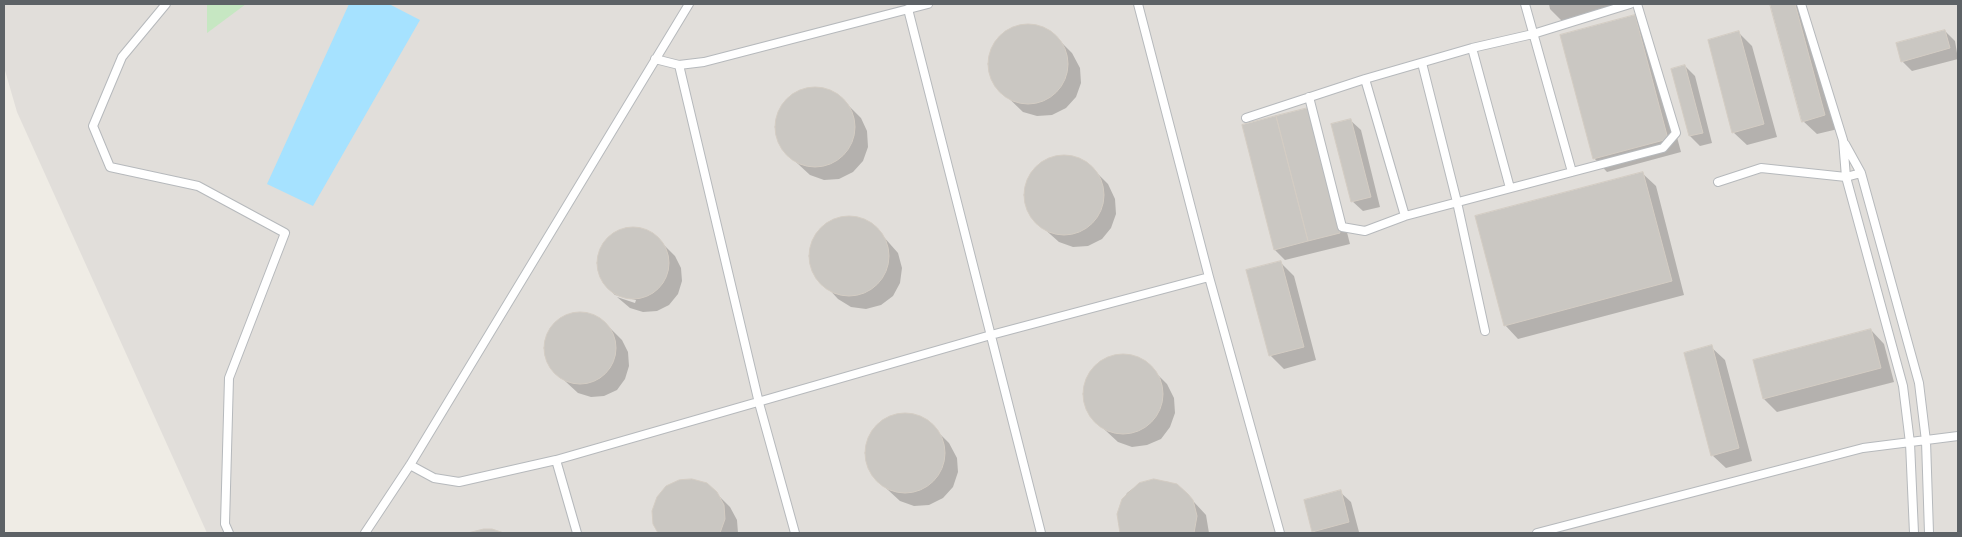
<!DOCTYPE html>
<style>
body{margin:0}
#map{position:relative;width:1962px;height:537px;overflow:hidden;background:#efece5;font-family:Helvetica,sans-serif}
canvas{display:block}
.frame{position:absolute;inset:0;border:5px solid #5d6266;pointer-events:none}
</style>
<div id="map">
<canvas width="1962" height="537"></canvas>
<div class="frame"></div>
</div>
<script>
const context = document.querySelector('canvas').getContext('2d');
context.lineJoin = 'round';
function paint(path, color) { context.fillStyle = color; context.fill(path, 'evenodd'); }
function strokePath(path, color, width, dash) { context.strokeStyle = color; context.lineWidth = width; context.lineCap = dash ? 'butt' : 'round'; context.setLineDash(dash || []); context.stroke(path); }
const industrial = new Path2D(`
 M 4,4 L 1958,4 L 1958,533 L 207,533 L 17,112 L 4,67 Z`);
const green = new Path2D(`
 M 207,4 L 246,4 L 207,33 Z`);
const water = new Path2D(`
 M 349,4 L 389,4 L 420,20 L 313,206 L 267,184 Z`);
const shadow = new Path2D(`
 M 1549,4 L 1632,4 L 1563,22 L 1550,9 Z
 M 1771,4 L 1804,4 L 1838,129 L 1817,134 L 1803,121 Z
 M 1635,16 L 1648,30 L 1681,152 L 1607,172 L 1594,158 Z
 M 1034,25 L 1048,30 L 1058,39 L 1072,53 L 1080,68 L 1081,83 L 1076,97 L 1066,108 L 1052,115 L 1037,116 L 1023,112 L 998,88 L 990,74 L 989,59 L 994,44 L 1004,33 L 1018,26 Z
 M 1945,31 L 1955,41 L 1958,59 L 1912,71 L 1902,61 Z
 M 1739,33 L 1752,46 L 1777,137 L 1747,145 L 1733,132 Z
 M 1685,66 L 1695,76 L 1712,143 L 1700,146 L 1690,136 Z
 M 821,89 L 835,94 L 847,104 L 861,118 L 867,131 L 868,147 L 863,161 L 853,172 L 839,179 L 824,180 L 810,175 L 784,151 L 778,137 L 777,122 L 782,108 L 792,96 L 806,90 Z
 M 1318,120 L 1350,244 L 1285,260 L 1275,250 L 1244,126 Z
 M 1350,120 L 1361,130 L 1380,207 L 1363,211 L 1352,201 Z
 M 1069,156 L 1083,161 L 1094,170 L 1108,184 L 1115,199 L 1116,214 L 1111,228 L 1102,239 L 1088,246 L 1073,247 L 1059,242 L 1033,219 L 1026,205 L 1025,190 L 1030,175 L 1040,164 L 1054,157 Z
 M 1642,173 L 1656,186 L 1684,295 L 1518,339 L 1505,325 Z
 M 847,217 L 862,220 L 875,227 L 898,253 L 902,268 L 900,283 L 893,296 L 881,305 L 866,309 L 851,307 L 838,299 L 814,273 L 811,259 L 813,244 L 820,230 L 833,221 Z
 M 637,229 L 650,233 L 661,242 L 675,256 L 681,268 L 682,281 L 678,294 L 669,305 L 657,311 L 643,312 L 630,308 L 617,297 L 635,303 L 636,300 L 615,295 L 606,286 L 599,273 L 598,260 L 602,247 L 611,236 L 623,230 Z
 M 1280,262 L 1294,276 L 1316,360 L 1284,369 L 1270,355 Z
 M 584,313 L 597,317 L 608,326 L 622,340 L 628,352 L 629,366 L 625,379 L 617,390 L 604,396 L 591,397 L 578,393 L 553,370 L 546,358 L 545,344 L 549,331 L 558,321 L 570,314 Z
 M 1871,330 L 1884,344 L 1894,382 L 1777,412 L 1764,399 Z
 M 1711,347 L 1725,360 L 1752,461 L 1726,468 L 1712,455 Z
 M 1128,356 L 1142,360 L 1153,370 L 1167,384 L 1174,398 L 1175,413 L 1170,427 L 1161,439 L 1147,445 L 1132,447 L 1118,442 L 1092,418 L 1085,404 L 1084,390 L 1089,375 L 1099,364 L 1113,357 Z
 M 910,415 L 925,420 L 935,429 L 949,443 L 957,458 L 958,472 L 953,487 L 943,498 L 929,505 L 914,506 L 900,501 L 875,478 L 867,464 L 866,449 L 871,434 L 881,423 L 895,416 Z
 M 1154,480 L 1169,482 L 1182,489 L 1206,515 L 1209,533 L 1121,533 L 1118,522 L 1120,506 L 1127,493 L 1139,484 Z
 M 1340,492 L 1351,502 L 1359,532 L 1316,533 L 1314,531 Z
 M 716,493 L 730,507 L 737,520 L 738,533 L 659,533 L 654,524 Z`);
const building = new Path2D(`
 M 1770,4 L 1795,4 L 1825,115 L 1802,122 Z
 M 1635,15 L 1668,139 L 1593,159 L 1560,35 Z
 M988 64a40 40 0 1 1 80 0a40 40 0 1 1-80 0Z
 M 1945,30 L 1950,48 L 1901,62 L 1896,43 Z
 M 1739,31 L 1764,124 L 1732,133 L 1708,40 Z
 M 1685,65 L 1703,133 L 1689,136 L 1671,69 Z
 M775 127a40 40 0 1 1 80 0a40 40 0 1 1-80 0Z
 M 1308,108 L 1340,233 L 1308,241 L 1276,116 Z
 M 1276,116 L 1308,241 L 1274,250 L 1242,125 Z
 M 1351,119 L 1371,197 L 1351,202 L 1331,124 Z
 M1024 195a40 40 0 1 1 80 0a40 40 0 1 1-80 0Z
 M 1643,172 L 1672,281 L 1504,326 L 1475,216 Z
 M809 256a40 40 0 1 1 80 0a40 40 0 1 1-80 0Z
 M597 263a36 36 0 1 1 72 0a36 36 0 1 1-72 0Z
 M 1281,261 L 1304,347 L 1269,356 L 1246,270 Z
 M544 348a36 36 0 1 1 72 0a36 36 0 1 1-72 0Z
 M 1871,329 L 1881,368 L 1763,399 L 1753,360 Z
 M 1712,345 L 1739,448 L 1711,456 L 1684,353 Z
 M1083 394a40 40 0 1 1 80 0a40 40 0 1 1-80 0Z
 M865 453a40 40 0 1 1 80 0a40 40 0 1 1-80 0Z
 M 692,479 L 707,483 L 717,492 L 724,505 L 725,519 L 720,533 L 658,533 L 653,524 L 652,511 L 657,497 L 666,486 L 679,480 Z
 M 1154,479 L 1177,484 L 1188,494 L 1193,500 L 1197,516 L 1194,533 L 1120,533 L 1117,514 L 1122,499 L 1139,483 Z
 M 1341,490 L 1349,522 L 1312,532 L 1304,500 Z
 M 484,529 L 492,529 L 504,533 L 468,533 Z`);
const lane = new Path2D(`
 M 166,4 L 122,57 L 93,126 L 110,167 L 198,186 L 285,233 L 229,378 L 225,524 L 229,533
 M 1138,4 L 1209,277 L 1280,533
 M 1525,4 L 1572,172
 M 1801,4 L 1843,140 L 1846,177 L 1903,386 L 1910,443 L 1914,533
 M 908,9 L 1041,533
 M 1472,48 L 1510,188
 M 655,59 L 679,65 L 704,62 L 928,4
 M 1422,63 L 1457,202 L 1485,331
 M 679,65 L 759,403 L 795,533
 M 1365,79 L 1405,216
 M 1309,97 L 1342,227 L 1365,231 L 1405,216 L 1663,148 L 1676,133 L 1637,4
 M 1246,118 L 1365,79 L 1472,48 L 1533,34 L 1630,4
 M 1845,144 L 1861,173 L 1919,383 L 1926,441 L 1929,533
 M 1718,182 L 1761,168 L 1846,177 L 1861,173
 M 556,460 L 577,533
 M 410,465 L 434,478 L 459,482 L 556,460 L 991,335 L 1209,277
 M 365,533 L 410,465 L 689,4
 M 1537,533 L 1863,448 L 1958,436`);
paint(industrial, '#e1deda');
paint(green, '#c6e7c2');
paint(water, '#a6e2ff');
paint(shadow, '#0003');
paint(building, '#cac7c2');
strokePath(building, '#d4cdc4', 1);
strokePath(lane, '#b6b9bc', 10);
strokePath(lane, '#fff', 8);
</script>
